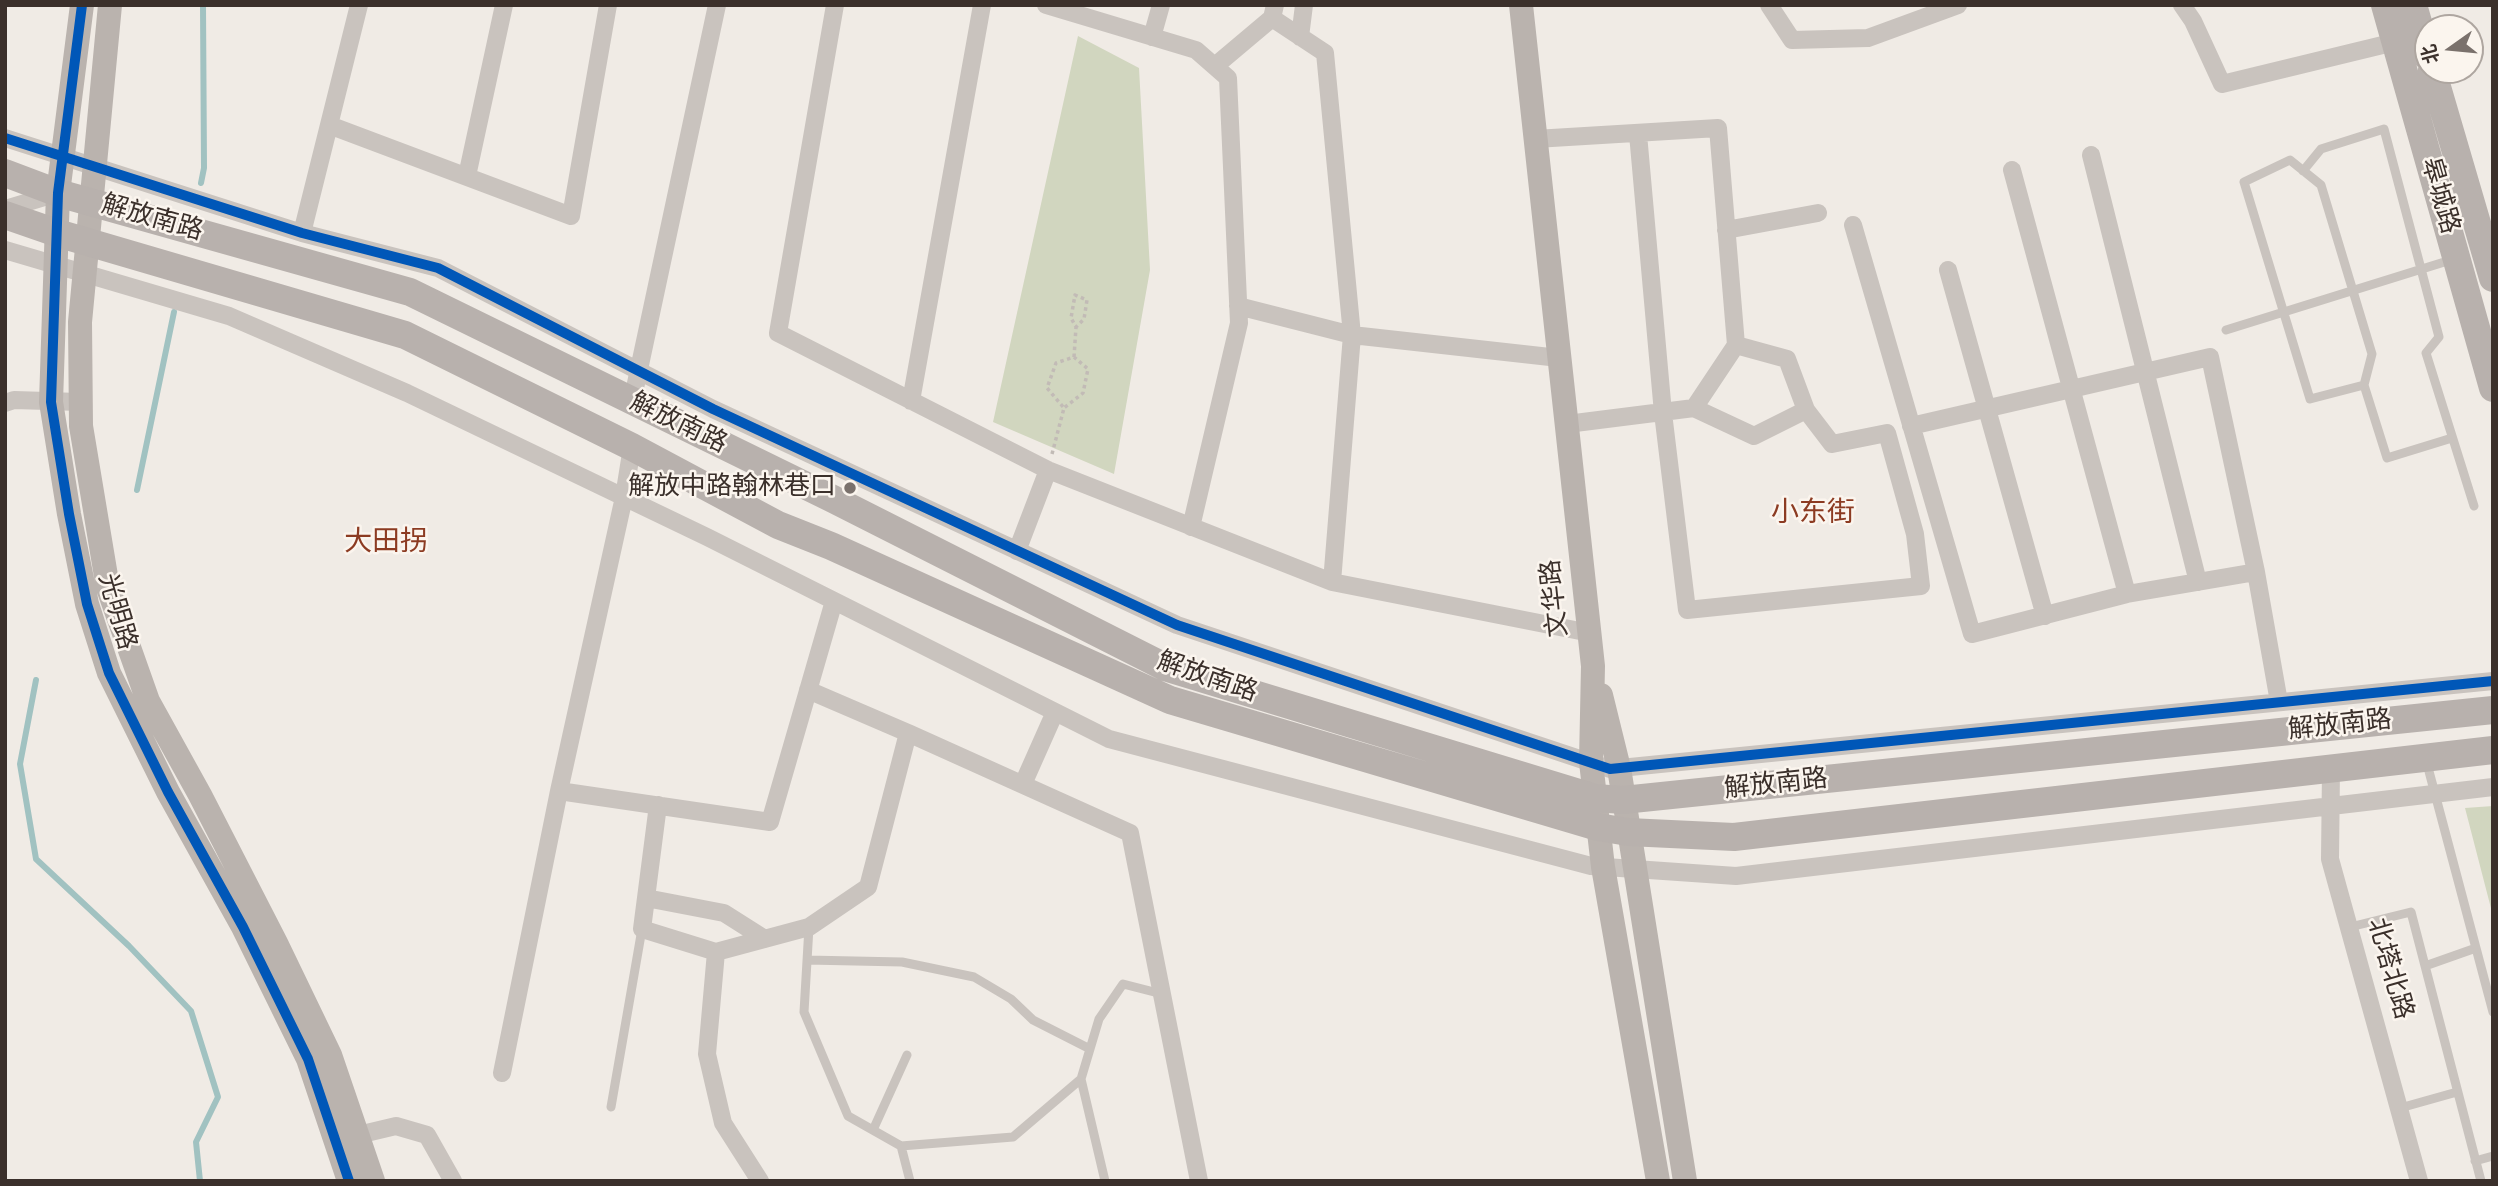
<!DOCTYPE html>
<meta charset="utf-8">
<style>
body{margin:0}
#map{position:relative;width:2498px;height:1186px;overflow:hidden;background:#f0ebe5;font-family:Jost,"Noto Sans SC",sans-serif}
canvas{display:block}
.frame{position:absolute;inset:0;border:7px solid #3b302b;pointer-events:none}
.north{position:absolute;left:2414px;top:14px;width:70px;height:70px;box-sizing:border-box;background:#fbf5ee;border:2px solid #aea6a0;border-radius:50%;rotate:255deg;font-size:19px;font-weight:700;line-height:28px;text-align:center;color:#3b302b}
.north::after{content:'';display:block;margin:auto;width:24px;height:32px;background:#7a716c;clip-path:polygon(50% 0,100% 100%,50% 72%,0 100%)}
</style>
<div id="map">
<canvas width="2498" height="1186"></canvas>
<div class="frame"></div>
<div class="north">北</div>
</div>
<script>
const context = document.querySelector('canvas').getContext('2d');
context.lineJoin = 'round';
function paint(path, color) { context.fillStyle = color; context.fill(path, 'evenodd'); }
function strokePath(path, color, width, dash) { context.strokeStyle = color; context.lineWidth = width; context.lineCap = dash ? 'butt' : 'round'; context.setLineDash(dash || []); context.stroke(path); }
function label(font, color, halo, rows, align = 'center') {
  context.font = font + ' Jost,"Noto Sans SC",sans-serif'; context.lineWidth = 5; context.setLineDash([]); context.textBaseline = 'middle'; context.strokeStyle = halo; context.fillStyle = color; for (const [text, x, y, turn = 0] of rows) {
    context.save(); context.translate(x, y); context.rotate((+turn || 0) * Math.PI / 180); context.textAlign = isNaN(turn) ? turn : align; if (halo) context.strokeText(text, 0, 0); context.fillText(text, 0, 0); context.restore();
  }
}
const green = new Path2D(`
 M 1078,36 L 1139,68 L 1150,270 L 1114,474 L 993,422 Z
 M 2493,806 L 2493,916 L 2465,808 Z`);
const stream = new Path2D(`
 M 201,183 L 204,168 L 203,5
 M 137,490 L 174,312
 M 36,680 L 20,764 L 36,859 L 129,946 L 191,1011 L 218,1097 L 196,1142 L 200,1181`);
const path = new Path2D(`
 M 1074,357 L 1076,327 L 1071,318 L 1075,295 L 1087,300 L 1084,319 L 1076,327
 M 1052,454 L 1064,408 L 1047,388 L 1056,363 L 1074,357 L 1088,369 L 1083,393 L 1064,408`);
const lane = new Path2D(`
 M 2303,171 L 2321,149 L 2384,129 L 2439,337 L 2426,353 L 2474,506
 M 2226,330 L 2454,259
 M 2364,385 L 2310,399 L 2244,182 L 2290,160 L 2321,185 L 2372,354 L 2364,385 L 2387,458 L 2452,438
 M 2426,760 L 2493,1012
 M 809,927 L 804,1012 L 848,1116 L 901,1146 L 1013,1137 L 1081,1079 L 1099,1019 L 1123,984 L 1162,994
 M 2350,927 L 2411,912 L 2481,1181
 M 807,960 L 902,962 L 974,977 L 1011,999 L 1033,1020 L 1090,1049
 M 2425,966 L 2476,948
 M 1081,1079 L 1105,1181
 M 611,1107 L 642,929
 M 2400,1108 L 2457,1092
 M 873,1130 L 907,1055
 M 901,1146 L 910,1181
 M 2475,1161 L 2493,1156`);
const street = new Path2D(`
 M 835,5 L 778,333 L 1048,470 L 1332,582 L 1590,633
 M 1046,5 L 1196,50 L 1228,78 L 1239,323 L 1191,527
 M 1275,5 L 1272,18 L 1325,53 L 1352,335 L 1332,582
 M 1769,5 L 1792,40 L 1868,38 L 1958,5
 M 2182,5 L 2193,21 L 2222,84 L 2395,42
 M 1152,37 L 1161,5
 M 1300,37 L 1304,5
 M 1215,66 L 1272,18
 M 329,125 L 571,216 L 608,5
 M 5,138 L 302,233 L 438,268 L 713,409 L 1177,625 L 1610,769 L 2493,681
 M 1535,139 L 1718,128 L 1736,345 L 1694,408
 M 2091,155 L 2198,582
 M 2012,170 L 2127,594
 M 467,176 L 504,5
 M 5,209 L 58,193
 M 1853,225 L 1972,634 L 2127,594 L 2256,572
 M 1726,230 L 1818,213
 M 302,233 L 359,5
 M 5,250 L 229,316 L 407,393 L 707,537 L 1109,739 L 1591,866 L 1736,876 L 2493,787
 M 1948,270 L 2045,616
 M 1238,306 L 1352,335 L 1559,358
 M 1736,345 L 1787,359 L 1806,410
 M 911,401 L 982,5
 M 632,402 L 717,5
 M 5,403 L 14,400 L 80,402
 M 1567,424 L 1694,408 L 1754,436 L 1806,410 L 1832,444 L 1887,433 L 1915,534 L 1921,586 L 1687,610 L 1663,413 L 1638,134
 M 1911,426 L 2210,357 L 2256,572 L 2279,702
 M 1017,551 L 1048,470
 M 908,733 L 1130,833 L 1199,1181
 M 2331,769 L 2330,859 L 2419,1181
 M 1023,784 L 1055,712
 M 559,791 L 770,822 L 834,601
 M 658,805 L 642,929 L 716,952 L 809,927 L 868,887 L 908,733 L 808,690
 M 646,898 L 724,913 L 765,939
 M 716,952 L 707,1054 L 723,1123 L 760,1181
 M 502,1073 L 559,791 L 624,497 L 632,447
 M 347,1141 L 358,1135 L 396,1126 L 427,1135 L 453,1181`);
const secondary = new Path2D(`
 M 82,5 L 58,193 L 51,402 L 69,514 L 87,604 L 109,673 L 168,792 L 243,927 L 308,1059 L 349,1181
 M 110,5 L 80,322 L 81,426 L 108,588 L 148,701 L 200,795 L 276,943 L 330,1055 L 373,1181
 M 1521,5 L 1593,666 L 1591,762 L 1603,867 L 1658,1181
 M 1601,695 L 1619,768 L 1685,1181`);
const primary = new Path2D(`
 M 2385,5 L 2493,388
 M 2413,5 L 2428,57
 M 2432,70 L 2493,278
 M 5,173 L 58,193 L 410,292 L 833,499 L 1165,667 L 1595,798 L 1623,800 L 2493,710
 M 5,215 L 57,233 L 405,335 L 632,447 L 778,525 L 831,546 L 1170,700 L 1598,827 L 1628,832 L 1734,837 L 2493,750`);
const cycleway = new Path2D(`
 M 82,5 L 58,193 L 51,402 L 69,514 L 87,604 L 109,673 L 168,792 L 243,927 L 308,1059 L 349,1181
 M 5,138 L 302,233 L 438,268 L 713,409 L 1177,625 L 1610,769 L 2493,681`);
const markers = [
 [850,488,7,"#7a716c"]
];
const streetNames = [
 ["皋城路",2439,196,74],
 ["解放南路",152,219,16],
 ["解放南路",678,424,26],
 ["文华路",1556,598,-96],
 ["光明路",116,612,74],
 ["解放南路",1207,678,19],
 ["解放南路",2340,726,-6],
 ["解放南路",1776,785,-6],
 ["北塔北路",2389,969,74]
];
const poiNames = [
 ["解放中路翰林巷口",836,488]
];
const neighbourhoodNames = [
 ["小东街",1813,514],
 ["大田拐",386,543]
];
paint(green, '#d1d6bf');
strokePath(stream, '#a1c2c1', 6);
strokePath(path, '#c2bbb6', 3.5, [3.5, 3.5]);
strokePath(lane, '#c9c3be', 9);
strokePath(street, '#c9c3be', 18);
strokePath(secondary, '#bab3ae', 24);
strokePath(primary, '#b8b1ad', 28);
strokePath(cycleway, '#0057b8', 10);
for (const [x, y, r, color] of markers) { const dot = new Path2D(); dot.arc(x, y, r, 0, 2 * Math.PI); context.fillStyle = color; context.fill(dot); strokePath(dot, '#fbf5ee', 2.5); }
label('26px', '#3b302b', '#fbf5ee', streetNames);
label('26px', '#3b302b', '#fbf5ee', poiNames, 'right');
label('28px', '#8c3b22', '#fbf5ee', neighbourhoodNames);
</script>
